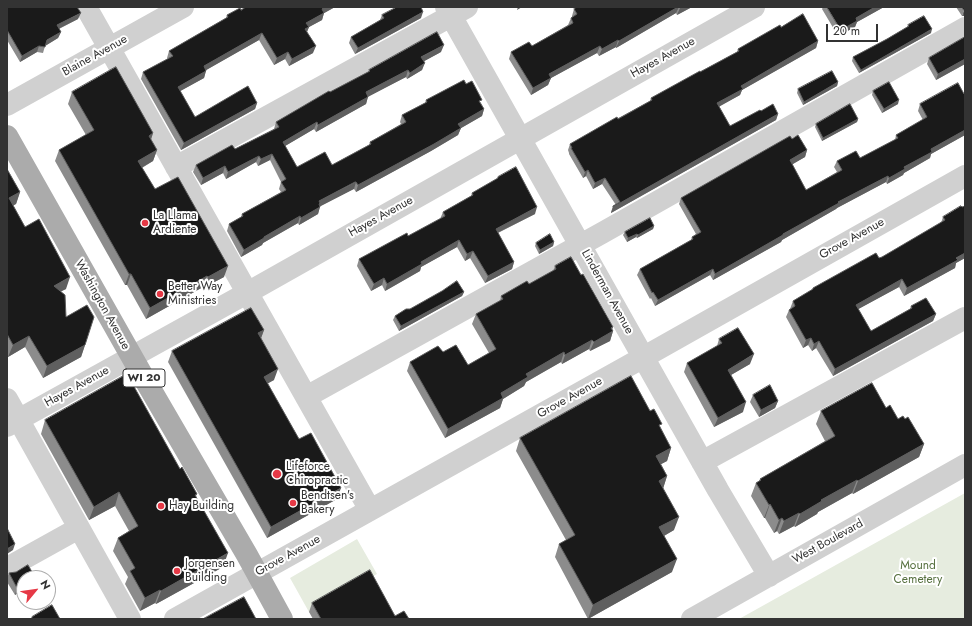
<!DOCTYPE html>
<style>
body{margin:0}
#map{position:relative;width:972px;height:626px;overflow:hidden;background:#fff;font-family:Jost,sans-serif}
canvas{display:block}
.frame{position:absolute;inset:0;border:8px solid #333;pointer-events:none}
.north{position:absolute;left:16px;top:570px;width:40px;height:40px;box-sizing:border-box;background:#fff;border:1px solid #adadad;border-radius:50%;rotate:61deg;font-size:11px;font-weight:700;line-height:16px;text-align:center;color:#333}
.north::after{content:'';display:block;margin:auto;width:14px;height:18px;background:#e63946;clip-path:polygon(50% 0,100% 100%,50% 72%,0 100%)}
.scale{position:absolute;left:826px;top:24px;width:52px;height:18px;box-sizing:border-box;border:2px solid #333;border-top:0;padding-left:5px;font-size:12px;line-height:14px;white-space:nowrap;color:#333;-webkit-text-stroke:3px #fff;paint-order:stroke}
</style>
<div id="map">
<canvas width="972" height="626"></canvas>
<div class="frame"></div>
<div class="north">N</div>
<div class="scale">20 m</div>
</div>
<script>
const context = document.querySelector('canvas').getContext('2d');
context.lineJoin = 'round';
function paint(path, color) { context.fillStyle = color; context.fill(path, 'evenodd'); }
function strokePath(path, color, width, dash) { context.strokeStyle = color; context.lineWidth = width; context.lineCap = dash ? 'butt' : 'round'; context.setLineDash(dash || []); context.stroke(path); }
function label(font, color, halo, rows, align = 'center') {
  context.font = font + ' Jost,sans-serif'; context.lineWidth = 4; context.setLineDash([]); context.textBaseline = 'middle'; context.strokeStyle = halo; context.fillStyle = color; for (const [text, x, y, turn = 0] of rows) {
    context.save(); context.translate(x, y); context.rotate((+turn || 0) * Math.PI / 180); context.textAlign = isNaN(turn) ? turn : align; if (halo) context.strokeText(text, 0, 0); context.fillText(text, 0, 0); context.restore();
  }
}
const green = new Path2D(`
 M 965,493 L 965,619 L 739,619 Z
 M 357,539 L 377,574 L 309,612 L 290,578 Z`);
const minor = new Path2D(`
 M 86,7 L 370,510
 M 446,7 L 718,490 L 769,576
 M 7,105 L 183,7
 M 176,167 L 467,7
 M 306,397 L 602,233 L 965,28
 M 7,399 L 130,619
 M 7,426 L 247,293 L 754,7
 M 702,462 L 965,318
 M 7,568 L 79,528
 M 175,619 L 644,357 L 965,176
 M 692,619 L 965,465`);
const major = new Path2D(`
 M 7,136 L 141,373 L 247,555 L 282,619`);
const wall = new Path2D(`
 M 7,7 L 78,19 L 59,29 L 61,32 L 58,38 L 45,46 L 43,53 L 37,52 L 20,62 L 7,40 Z
 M 246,7 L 335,7 L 324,13 L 322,20 L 309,27 L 307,32 L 313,53 L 289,66 L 285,59 L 274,65 L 259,40 L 206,70 L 204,78 L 180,91 L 195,117 L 257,103 L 255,109 L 181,150 L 141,79 L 143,72 L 168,59 L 167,58 L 169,51 L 226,18 L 227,15 Z
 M 577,7 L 692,7 L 677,15 L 676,13 L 616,48 L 616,47 L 599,56 L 597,53 L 551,78 L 548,85 L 531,95 L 509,59 L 511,52 L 532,46 L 568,25 L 571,18 L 572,17 L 572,16 L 574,9 Z
 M 823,7 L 884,7 L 857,22 L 855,27 L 838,36 L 822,9 Z
 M 956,7 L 965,7 L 962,16 Z
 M 382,15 L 421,18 L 355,54 L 349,43 L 351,37 L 380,20 Z
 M 908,25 L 931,33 L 859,73 L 852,61 L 853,57 L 887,39 L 907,27 Z
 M 781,27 L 818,41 L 816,48 L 742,90 L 740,95 L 719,106 L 730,126 L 761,111 L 778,114 L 776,120 L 611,213 L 611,212 L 613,206 L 616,205 L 602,184 L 593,189 L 586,176 L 583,178 L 569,154 L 569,153 L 568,150 L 570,144 L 650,101 L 651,98 L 737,52 L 738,49 Z
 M 965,37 L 965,64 L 936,80 L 927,64 L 929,58 Z
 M 441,52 L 424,61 L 422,70 L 407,79 L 406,77 L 368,96 L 366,104 L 316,132 L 314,129 L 285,146 L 297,167 L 332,165 L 369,145 L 370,142 L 401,124 L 400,122 L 402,115 L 425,103 L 426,100 L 466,84 L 481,103 L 484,109 L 482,116 L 461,128 L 458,135 L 431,151 L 356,192 L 354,189 L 353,189 L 320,206 L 318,214 L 299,225 L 298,223 L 263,243 L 262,245 L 241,257 L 227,231 L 229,224 L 241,217 L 242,214 L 281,192 L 279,189 L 281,182 L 270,160 L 258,166 L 256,162 L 226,179 L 223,173 L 201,185 L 193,172 L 196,165 L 235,149 L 274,129 L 276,122 L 330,92 L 368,72 L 369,70 Z
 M 838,82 L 837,86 L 803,105 L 797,93 L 798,89 Z
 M 873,91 L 898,104 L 882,113 L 872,95 Z
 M 72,92 L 153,133 L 151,140 L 157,150 L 153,161 L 142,168 L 155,189 L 224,277 L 203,288 L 203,287 L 146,319 L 127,285 L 125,285 L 55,161 L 59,150 L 86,135 L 68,104 Z
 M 965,93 L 965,135 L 931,154 L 930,158 L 904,173 L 903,175 L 887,184 L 886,182 L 837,208 L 836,209 L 782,240 L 781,242 L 713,280 L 710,275 L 655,306 L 651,298 L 650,299 L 637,275 L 640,269 L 691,240 L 692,237 L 696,234 L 679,204 L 681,198 L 792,139 L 807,150 L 805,157 L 792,164 L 806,190 L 837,172 L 834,167 L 837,161 L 860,158 L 895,140 L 896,135 L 923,120 L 918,111 L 920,104 Z
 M 858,119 L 857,122 L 822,141 L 815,127 L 816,124 Z
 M 7,169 L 20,192 L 16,204 L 13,205 L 25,227 L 66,289 L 61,291 L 66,317 L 85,345 L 81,357 L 43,378 L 25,347 L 8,357 L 7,354 Z
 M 498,177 L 535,214 L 498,233 L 514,262 L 512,269 L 485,283 L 470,258 L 465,261 L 457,247 L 421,267 L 420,271 L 385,291 L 382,285 L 371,291 L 357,266 L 359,259 L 408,236 L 440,219 L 443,212 L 471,196 L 472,193 L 497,179 Z
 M 965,206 L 965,258 L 956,263 L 955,268 L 904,296 L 899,287 L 858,309 L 871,331 L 910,309 L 911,306 L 936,314 L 933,321 L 833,376 L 816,348 L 812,351 L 808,345 L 803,348 L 786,317 L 789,310 L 790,309 L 793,301 L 812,290 L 813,288 L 882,257 L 941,223 L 943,217 Z
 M 654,226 L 653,229 L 637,238 L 636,237 L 627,242 L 623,235 L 625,232 Z
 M 554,242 L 553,246 L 539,254 L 535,246 L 536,243 Z
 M 555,266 L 612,329 L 613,331 L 610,341 L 590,351 L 589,349 L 562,364 L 561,362 L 526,382 L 524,386 L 503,399 L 500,408 L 445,438 L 407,371 L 410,362 L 443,352 L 468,365 L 489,353 L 472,324 L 476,314 L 500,301 L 501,296 L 529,284 L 553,271 Z
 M 464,292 L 462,296 L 399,331 L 393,320 L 395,316 L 410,309 Z
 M 264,330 L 261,338 L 274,380 L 267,383 L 299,439 L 337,499 L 267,538 L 168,362 L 172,351 Z
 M 719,339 L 750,364 L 731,375 L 743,412 L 714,427 L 684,372 L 687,363 L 717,346 Z
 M 753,395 L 778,401 L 775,408 L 759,417 L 750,402 Z
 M 886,408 L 898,419 L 905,419 L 924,444 L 919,457 L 853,494 L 852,493 L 818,512 L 817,514 L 795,527 L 794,526 L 779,534 L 777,531 L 774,533 L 765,518 L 764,518 L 751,496 L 756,483 L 759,481 L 760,479 L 825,441 L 816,424 L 821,411 Z
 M 45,420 L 180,469 L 197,494 L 196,496 L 223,567 L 156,604 L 155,603 L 140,611 L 125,584 L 128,577 L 113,551 L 118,538 L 129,531 L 115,506 L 89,520 L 41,434 Z
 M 660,428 L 671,448 L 667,461 L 661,464 L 667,476 L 663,488 L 674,530 L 664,536 L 672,572 L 588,619 L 555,557 L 559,544 L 566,540 L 516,451 L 520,438 Z
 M 9,573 L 24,578 L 24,589 L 15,595 L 7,582 L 7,578 Z
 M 312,603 L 395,616 L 409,619 L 313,619 L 309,612 Z`);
const shadedWall = new Path2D(`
 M 325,7 L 335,7 L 319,16 L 322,9 Z
 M 518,7 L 522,7 L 517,10 Z
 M 678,7 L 679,7 L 676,13 L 616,48 L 619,41 Z
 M 681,7 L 692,7 L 677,15 L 680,8 Z
 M 875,7 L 884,7 L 857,22 L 855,27 L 838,36 L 841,30 L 856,18 Z
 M 964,10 L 965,10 L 965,16 L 962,16 Z
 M 423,12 L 421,18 L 355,54 L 358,48 Z
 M 81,13 L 78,19 L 54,31 L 57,25 Z
 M 324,13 L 322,20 L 309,27 L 306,34 L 303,36 L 306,23 Z
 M 932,29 L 931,33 L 859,73 L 861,70 Z
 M 61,32 L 58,38 L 45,46 L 47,40 Z
 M 262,33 L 259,40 L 201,73 L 204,66 Z
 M 618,40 L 616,47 L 599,56 L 602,49 Z
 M 818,41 L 816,48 L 742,90 L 740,95 L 715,109 L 717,103 L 741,86 Z
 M 444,45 L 441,52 L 419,64 L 421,57 Z
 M 39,46 L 37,52 L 20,62 L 22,56 Z
 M 316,46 L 313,53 L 289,66 L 292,59 Z
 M 600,46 L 597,53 L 551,78 L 548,85 L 531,95 L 533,88 L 549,74 Z
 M 288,52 L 285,59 L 274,65 L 277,58 Z
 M 965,59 L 965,64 L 936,80 L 938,74 Z
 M 425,63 L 422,70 L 407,79 L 410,73 Z
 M 408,70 L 406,77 L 364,99 L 366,92 Z
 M 206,71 L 204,78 L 175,94 L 178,87 Z
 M 838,82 L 837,86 L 803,105 L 804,102 Z
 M 368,97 L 366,104 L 316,132 L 318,125 Z
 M 899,100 L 898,104 L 882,113 L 884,109 Z
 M 257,103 L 255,109 L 181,150 L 184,143 Z
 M 484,109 L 482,116 L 456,131 L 458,124 Z
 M 778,114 L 776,120 L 611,213 L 613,207 Z
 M 858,119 L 857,122 L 822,141 L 823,138 Z
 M 317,122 L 314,129 L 280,149 L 283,142 Z
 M 461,128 L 458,135 L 431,151 L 356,192 L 358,185 Z
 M 965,130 L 965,135 L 931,154 L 930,158 L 904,173 L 903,175 L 887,184 L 889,178 L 931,149 Z
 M 153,133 L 149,145 L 149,136 Z
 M 157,150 L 153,161 L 134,172 L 138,161 Z
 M 807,150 L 805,157 L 788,167 L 790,160 Z
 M 272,154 L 270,160 L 258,166 L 261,159 Z
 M 259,156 L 256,162 L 226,179 L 228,172 Z
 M 225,166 L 223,173 L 201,185 L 203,178 Z
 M 588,170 L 586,176 L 583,178 L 585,172 Z
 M 888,176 L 886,182 L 837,208 L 836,209 L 782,240 L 781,242 L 713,280 L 715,274 L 838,202 Z
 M 605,178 L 602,184 L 593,189 L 595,183 Z
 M 356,182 L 354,189 L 319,207 L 320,207 L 318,214 L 299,225 L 301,218 L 319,201 Z
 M 20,192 L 16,204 L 7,209 L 9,198 Z
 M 537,207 L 535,214 L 493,235 L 496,229 Z
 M 300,216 L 298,223 L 263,243 L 262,245 L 241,257 L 244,250 L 264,237 Z
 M 654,226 L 653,229 L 637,238 L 638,235 Z
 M 637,234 L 636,237 L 627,242 L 628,238 Z
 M 459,240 L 457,247 L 421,267 L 420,271 L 385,291 L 387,284 L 421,262 Z
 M 554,242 L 553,246 L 539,254 L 540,250 Z
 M 473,251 L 470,258 L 465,261 L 467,254 Z
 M 965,253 L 965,258 L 956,263 L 955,268 L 904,296 L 907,288 Z
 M 514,262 L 512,269 L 485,283 L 488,276 Z
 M 228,266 L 224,277 L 203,288 L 208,277 Z
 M 713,269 L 710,275 L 655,306 L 658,300 Z
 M 129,274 L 131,274 L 127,285 L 125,285 Z
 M 207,276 L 203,287 L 146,319 L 150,308 Z
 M 70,277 L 66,289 L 50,297 L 54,286 Z
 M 384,278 L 382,285 L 371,291 L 374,284 Z
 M 902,279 L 899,287 L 853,312 L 856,305 Z
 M 464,292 L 462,296 L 399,331 L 401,326 Z
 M 936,314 L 933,321 L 833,376 L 835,369 Z
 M 613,327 L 611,333 L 613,331 L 610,341 L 590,351 L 594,342 Z
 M 264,330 L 260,341 L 258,333 Z
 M 29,336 L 25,347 L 8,357 L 13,345 Z
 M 811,338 L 808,345 L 803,348 L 806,340 Z
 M 592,340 L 589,349 L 562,364 L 565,355 Z
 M 819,341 L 816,348 L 812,351 L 814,344 Z
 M 85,345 L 81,357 L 43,378 L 47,366 Z
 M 564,352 L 561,362 L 526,382 L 524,386 L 503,399 L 500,408 L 445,438 L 448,429 L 501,393 L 526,374 Z
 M 754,354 L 750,364 L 724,379 L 728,370 Z
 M 278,369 L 274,380 L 260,388 L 264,377 Z
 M 778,401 L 775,408 L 759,417 L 761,410 Z
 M 746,402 L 743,412 L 714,427 L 718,418 Z
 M 924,444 L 919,457 L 853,494 L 858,481 Z
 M 671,448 L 667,461 L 652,469 L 656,456 Z
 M 667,476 L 663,489 L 659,481 Z
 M 857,480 L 852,493 L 818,512 L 817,514 L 795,527 L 800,514 L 821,500 Z
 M 341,488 L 337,499 L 267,538 L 271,527 Z
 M 119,492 L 115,506 L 89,520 L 94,507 Z
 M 770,504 L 765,518 L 764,518 L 769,505 Z
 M 799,513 L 794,526 L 779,534 L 784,521 Z
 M 679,517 L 674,530 L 655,541 L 659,527 Z
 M 782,518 L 777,531 L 774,533 L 779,520 Z
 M 15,544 L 13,550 L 7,554 L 7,549 Z
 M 228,553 L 223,567 L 156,604 L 161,591 Z
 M 677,559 L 672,572 L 588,619 L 593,605 Z
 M 24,584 L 24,589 L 15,595 L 17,588 Z
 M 160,590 L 155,603 L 140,611 L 145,598 Z`);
const building = new Path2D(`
 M 7,7 L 77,7 L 81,13 L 57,25 L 61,32 L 47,40 L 45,47 L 39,46 L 22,56 L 7,30 Z
 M 246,7 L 325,7 L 322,9 L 324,13 L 306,23 L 309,27 L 305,29 L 316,46 L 292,59 L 288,52 L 277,58 L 262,33 L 204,66 L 206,71 L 178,87 L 195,117 L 248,86 L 257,103 L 184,143 L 143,72 L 173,56 L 169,51 L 228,17 L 227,15 L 240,8 L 241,10 Z
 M 397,7 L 421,7 L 423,12 L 358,48 L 351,37 L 384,18 L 382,15 Z
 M 577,7 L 678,7 L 619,41 L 618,40 L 602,49 L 600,46 L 549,74 L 551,78 L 533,88 L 511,52 L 529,42 L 532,46 L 573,23 L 571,18 L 577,14 L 574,9 Z
 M 827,7 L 875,7 L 856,18 L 857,21 L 841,30 Z
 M 962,7 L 965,7 L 965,10 L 964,10 Z
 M 803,14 L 818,41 L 741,86 L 743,89 L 717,103 L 730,126 L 760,110 L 761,111 L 773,104 L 778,114 L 613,207 L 613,206 L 620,202 L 605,178 L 595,183 L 588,170 L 585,172 L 571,148 L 572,148 L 570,144 L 617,117 L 618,119 L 652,100 L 651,98 L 700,71 L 700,72 L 739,51 L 738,49 L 780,25 L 781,27 Z
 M 924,16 L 932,29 L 861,70 L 853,57 L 887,39 L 909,26 L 908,25 Z
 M 437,32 L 444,45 L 421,57 L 425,63 L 410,73 L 408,70 L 366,92 L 368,97 L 318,125 L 317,122 L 283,142 L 297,167 L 325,152 L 332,165 L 371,144 L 370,142 L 372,141 L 406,122 L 402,115 L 427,102 L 426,100 L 464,80 L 466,84 L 472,81 L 482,100 L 479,101 L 484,109 L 458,124 L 461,128 L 434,144 L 358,185 L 356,182 L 355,182 L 319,201 L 320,203 L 319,204 L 320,207 L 301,218 L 300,216 L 264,237 L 264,238 L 244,250 L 229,224 L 243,216 L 242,214 L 286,190 L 281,182 L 286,179 L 272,154 L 261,159 L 259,156 L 228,172 L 225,166 L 203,178 L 196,165 L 232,145 L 235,149 L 279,127 L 276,122 L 329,91 L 330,92 L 370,71 L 369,70 Z
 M 965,37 L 965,59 L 938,74 L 929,58 Z
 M 116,67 L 153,133 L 149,136 L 157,150 L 138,161 L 155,189 L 178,177 L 228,266 L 208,277 L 207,276 L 150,308 L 131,274 L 129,274 L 59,150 L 94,130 L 72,92 Z
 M 832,71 L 838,82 L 804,102 L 798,89 Z
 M 889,82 L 899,100 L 884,109 L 873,91 Z
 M 958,83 L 964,94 L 965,93 L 965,130 L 931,149 L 932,152 L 904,167 L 905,169 L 889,178 L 888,176 L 838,202 L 839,203 L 783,234 L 783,235 L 715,274 L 713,269 L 658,300 L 653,292 L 652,293 L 640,269 L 693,239 L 692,237 L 701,232 L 681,198 L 790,136 L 792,139 L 798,135 L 807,150 L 790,160 L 806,190 L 842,170 L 837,161 L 856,151 L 860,158 L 898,138 L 896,135 L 927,117 L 920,104 Z
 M 850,104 L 858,119 L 823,138 L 816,124 Z
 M 516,167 L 537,207 L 496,229 L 514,262 L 488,276 L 473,251 L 467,254 L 459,240 L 421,262 L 422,264 L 387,284 L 384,278 L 374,284 L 359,259 L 407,233 L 408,236 L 445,216 L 443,212 L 473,195 L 472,193 L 498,178 L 498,177 Z
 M 7,169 L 20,192 L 9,198 L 25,227 L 39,219 L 70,277 L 54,286 L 65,295 L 66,317 L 87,305 L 94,317 L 85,345 L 47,366 L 29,336 L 13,345 L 7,334 Z
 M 961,206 L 962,207 L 965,206 L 965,253 L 956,258 L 958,260 L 907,288 L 902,279 L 856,305 L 871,331 L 912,308 L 911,306 L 926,298 L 936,314 L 835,369 L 819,341 L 814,344 L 811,338 L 806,340 L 789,310 L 795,306 L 793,301 L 813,289 L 813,288 L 876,253 L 879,258 L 882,257 L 945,220 L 943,217 Z
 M 650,218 L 654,226 L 638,235 L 637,234 L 628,238 L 625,232 Z
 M 550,234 L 554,242 L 540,250 L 536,243 Z
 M 571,257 L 581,275 L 583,274 L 613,327 L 611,328 L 613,331 L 594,342 L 592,340 L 565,355 L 564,352 L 526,374 L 528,377 L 501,393 L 503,398 L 448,429 L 410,362 L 438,346 L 443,352 L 456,345 L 468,365 L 496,349 L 476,314 L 503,299 L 501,296 L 527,281 L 529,284 L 556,269 L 555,266 Z
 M 457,281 L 464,292 L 401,326 L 395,316 L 406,309 L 410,309 L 442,291 Z
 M 251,308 L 264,330 L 258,333 L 278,369 L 264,377 L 299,439 L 311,433 L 341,488 L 271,527 L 172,351 Z
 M 738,328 L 754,354 L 728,370 L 746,402 L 718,418 L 687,363 L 722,343 L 719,339 Z
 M 127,374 L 180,469 L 182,467 L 197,494 L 195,495 L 228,553 L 161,591 L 160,590 L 145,598 L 130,571 L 135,568 L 118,538 L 138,526 L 119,492 L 94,507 L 45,420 Z
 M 631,376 L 650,411 L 654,409 L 662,424 L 659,425 L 671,448 L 656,456 L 667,476 L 659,481 L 679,517 L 659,527 L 677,559 L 593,605 L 559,544 L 575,535 L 520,438 Z
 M 872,383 L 886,408 L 890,405 L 898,419 L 903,416 L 905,419 L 908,417 L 924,444 L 858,481 L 857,480 L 821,500 L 822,501 L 800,514 L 799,513 L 784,521 L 782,518 L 779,520 L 770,504 L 769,505 L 756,483 L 761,480 L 760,479 L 835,436 L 821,411 Z
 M 770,385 L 778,401 L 761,410 L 753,395 Z
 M 7,528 L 15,544 L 7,549 Z
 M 28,565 L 35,577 L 34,578 L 24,578 L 24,584 L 17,588 L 9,573 L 16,572 Z
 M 370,570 L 395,616 L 404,611 L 409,619 L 321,619 L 312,603 Z
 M 244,597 L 256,619 L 203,619 Z
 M 52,605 L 60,619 L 30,619 L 32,618 L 32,617 Z`);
const markers = [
 [145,223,4,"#e63946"],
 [160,294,4,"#e63946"],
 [277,474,5,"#e63946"],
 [293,503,4,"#e63946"],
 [161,506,4,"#e63946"],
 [177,571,4,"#e63946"]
];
const shields = [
 [144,378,42]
];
const shieldNames = [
 ["WI 20",144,378]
];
const streetNames = [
 ["Blaine Avenue",95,56,-29],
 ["Hayes Avenue",663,58,-29],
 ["Hayes Avenue",381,217,-29],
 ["Grove Avenue",852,239,-29],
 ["Linderman Avenue",607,292,61],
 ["Washington Avenue",102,305,61],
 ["Hayes Avenue",77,387,-29],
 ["Grove Avenue",570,398,-29],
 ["West Boulevard",828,542,-29],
 ["Grove Avenue",288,556,-29]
];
const poiNames = [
 ["La Llama",153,216],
 ["Ardiente",153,230],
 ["Better Way",168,287],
 ["Ministries",168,301],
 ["Lifeforce",286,467],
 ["Chiropractic",286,481],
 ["Bendtsen's",301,496],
 ["Bakery",301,510],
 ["Hay Building",169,506],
 ["Jorgensen",185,564],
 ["Building",185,578]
];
const parkNames = [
 ["Mound",918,566],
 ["Cemetery",918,580]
];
paint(green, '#e6ecdf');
strokePath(minor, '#d0d0d0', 22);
strokePath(major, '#ababab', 22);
paint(wall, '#8c8c8c');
paint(shadedWall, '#5f5f5f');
paint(building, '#1a1a1a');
strokePath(building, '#5f5f5f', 1);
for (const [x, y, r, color] of markers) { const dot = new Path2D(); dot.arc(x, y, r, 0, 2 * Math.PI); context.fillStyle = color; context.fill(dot); strokePath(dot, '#fff', 1.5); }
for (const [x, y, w] of shields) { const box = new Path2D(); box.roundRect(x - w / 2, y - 9, w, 18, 3); context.fillStyle = '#fff'; context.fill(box); strokePath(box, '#333', 1); }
label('bold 11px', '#333', null, shieldNames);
label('12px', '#333', '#fff', streetNames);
label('12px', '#333', '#fff', poiNames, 'left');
label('12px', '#56703f', '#fff', parkNames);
</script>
